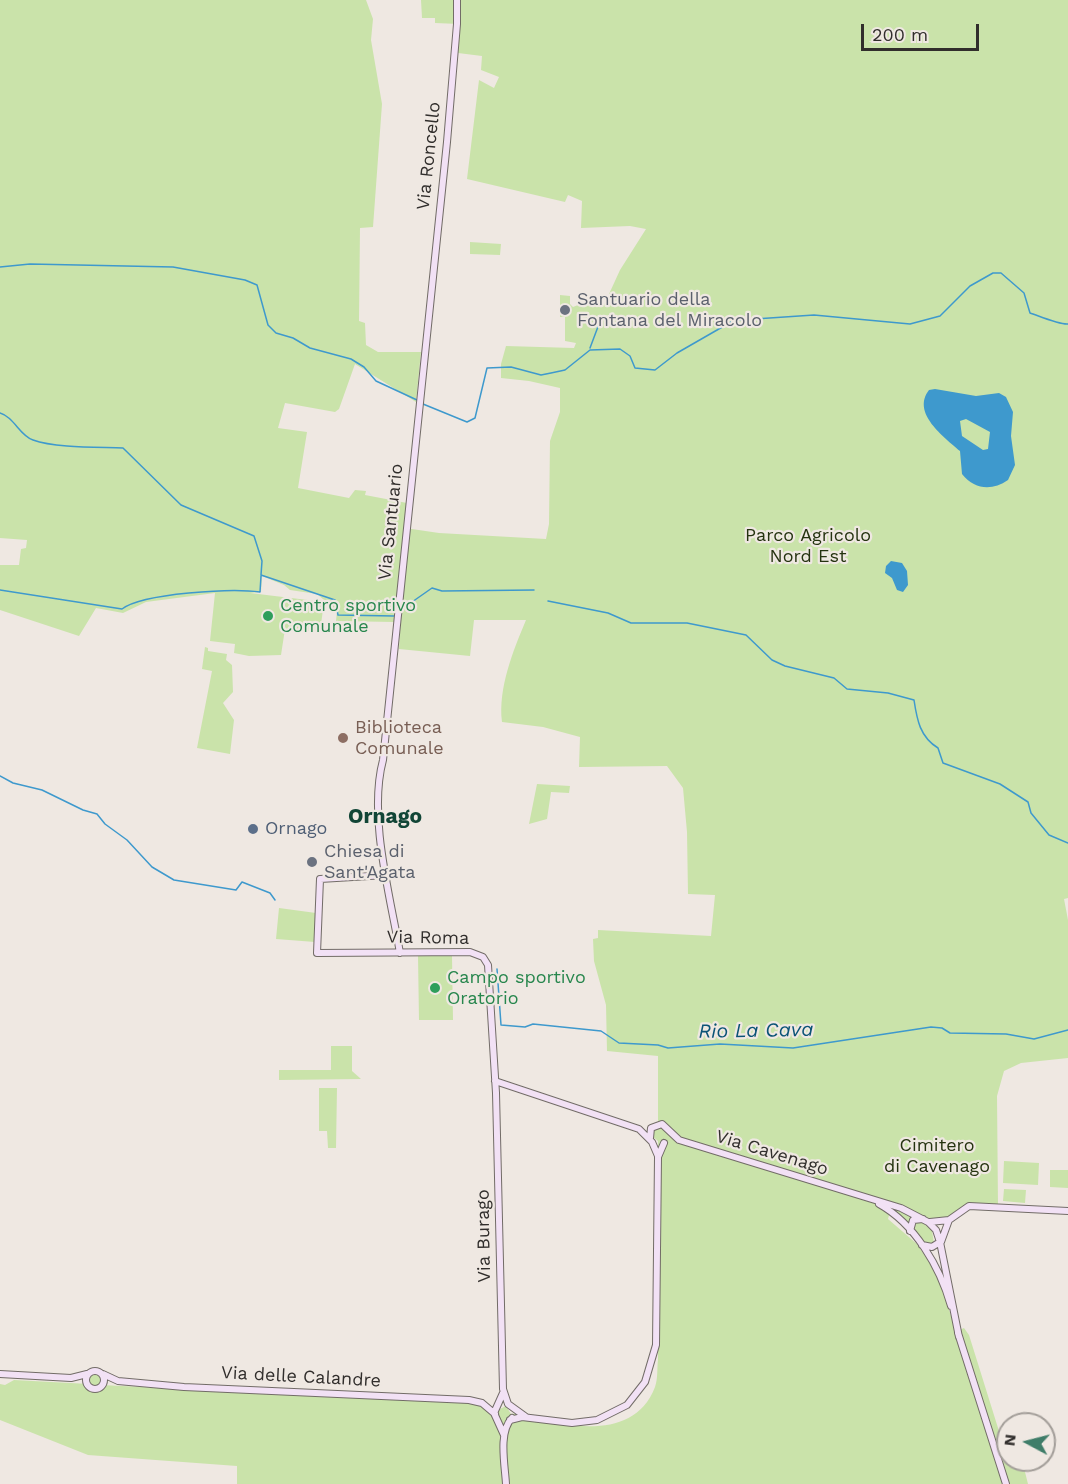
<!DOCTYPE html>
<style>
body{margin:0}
#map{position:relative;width:1068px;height:1484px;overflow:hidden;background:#efe8e2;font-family:"Work Sans",sans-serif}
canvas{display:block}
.north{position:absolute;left:996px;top:1412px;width:60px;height:60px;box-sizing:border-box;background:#efe8e2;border:2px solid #a39e99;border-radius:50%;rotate:277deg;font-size:16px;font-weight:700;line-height:24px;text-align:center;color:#312e2c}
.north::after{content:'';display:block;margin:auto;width:21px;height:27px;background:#3f7d69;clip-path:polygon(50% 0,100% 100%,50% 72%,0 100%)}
.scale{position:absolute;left:861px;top:24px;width:118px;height:27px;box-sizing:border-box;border:3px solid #312e2c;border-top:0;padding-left:8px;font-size:18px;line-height:21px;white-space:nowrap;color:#312e2c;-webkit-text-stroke:4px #efe8e2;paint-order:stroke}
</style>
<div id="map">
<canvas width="1068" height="1484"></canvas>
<div class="north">N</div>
<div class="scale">200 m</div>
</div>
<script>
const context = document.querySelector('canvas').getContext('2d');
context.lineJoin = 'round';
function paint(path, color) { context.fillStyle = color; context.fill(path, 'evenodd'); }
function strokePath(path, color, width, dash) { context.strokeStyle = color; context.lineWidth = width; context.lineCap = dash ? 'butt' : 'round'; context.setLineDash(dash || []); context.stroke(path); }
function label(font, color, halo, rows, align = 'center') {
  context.font = font + ' "Work Sans",sans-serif'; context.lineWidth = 4.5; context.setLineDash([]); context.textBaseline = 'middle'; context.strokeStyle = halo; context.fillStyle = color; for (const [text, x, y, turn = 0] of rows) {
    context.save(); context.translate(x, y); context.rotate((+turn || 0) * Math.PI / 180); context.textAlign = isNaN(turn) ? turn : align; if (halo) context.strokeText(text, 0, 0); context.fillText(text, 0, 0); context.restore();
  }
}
const green = new Path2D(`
 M 0,0 L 366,0 L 373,19 L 371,40 L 382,104 L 373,227 L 360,228 L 359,321 L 365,323 L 366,345 L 378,352 L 421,352 L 416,402 L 355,364 L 339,409 L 335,412 L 285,403 L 278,428 L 307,432 L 298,488 L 349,498 L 355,490 L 366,491 L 365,495 L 407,503 L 405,528 L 439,533 L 546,539 L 549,524 L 550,441 L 560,412 L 560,388 L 529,381 L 501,378 L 501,364 L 506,346 L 574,348 L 576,343 L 565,341 L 565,317 L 560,317 L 560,295 L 570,296 L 570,304 L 573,307 L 578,305 L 604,305 L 620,270 L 646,229 L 630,226 L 581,228 L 582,201 L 568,195 L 565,202 L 467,179 L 479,80 L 494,88 L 499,77 L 481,70 L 482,56 L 458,53 L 459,24 L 435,23 L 435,18 L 422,18 L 421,0 L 1068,0 L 1068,898 L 1064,899 L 1068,920 L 1068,1058 L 1021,1063 L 1004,1071 L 997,1096 L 998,1206 L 966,1205 L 945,1220 L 935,1222 L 914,1216 L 908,1224 L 891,1208 L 888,1219 L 917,1244 L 939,1277 L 1003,1484 L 237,1484 L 237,1466 L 88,1455 L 0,1420 L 0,1384 L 5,1385 L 14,1380 L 89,1384 L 89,1376 L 95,1373 L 101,1377 L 101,1385 L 475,1403 L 498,1410 L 506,1406 L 511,1414 C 524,1412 539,1420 552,1422 C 592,1430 638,1431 655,1387 C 658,1379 657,1368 658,1359 L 658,1141 L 652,1136 L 654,1129 L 658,1127 L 658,1056 L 607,1051 L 606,1005 L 594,961 L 593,939 L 598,938 L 598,930 L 711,936 L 715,895 L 688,894 L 687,832 L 683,788 L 667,766 L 579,767 L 580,737 L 543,727 L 502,722 C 498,688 513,651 526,620 L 474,620 L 470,656 L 399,649 L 401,615 L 394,614 L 394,622 L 336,621 L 337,611 L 317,594 L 290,590 L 284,585 L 262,576 L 261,592 L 250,593 L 324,602 L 320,632 L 285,629 L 281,655 L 249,656 L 234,653 L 235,644 L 210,641 L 215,593 L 146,602 L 123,613 L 96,608 L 79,636 L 0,610 L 0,565 L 19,565 L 21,549 L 26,548 L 27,540 L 0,538 Z
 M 470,242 L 501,244 L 500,255 L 470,254 Z
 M 205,647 L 208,648 L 208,651 L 227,654 L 226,660 L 232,665 L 233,692 L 223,703 L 234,720 L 230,754 L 197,748 L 212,671 L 202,669 Z
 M 537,784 L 570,786 L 569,793 L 551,792 L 547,819 L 529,824 Z
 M 279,908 L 316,913 L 315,942 L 276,939 Z
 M 418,956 L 452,956 L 453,1020 L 419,1020 Z
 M 331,1046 L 352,1046 L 352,1071 L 361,1079 L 279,1080 L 279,1070 L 331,1070 Z
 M 319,1088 L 337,1088 L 336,1148 L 328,1148 L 327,1131 L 319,1131 Z
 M 1004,1161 L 1039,1163 L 1038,1185 L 1003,1183 Z
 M 1050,1170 L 1068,1170 L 1068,1188 L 1050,1187 Z
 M 1004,1189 L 1026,1190 L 1025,1203 L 1003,1201 Z
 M 921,1221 L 932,1231 L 934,1243 L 924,1243 L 913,1229 L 917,1222 Z
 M 964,1328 L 969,1335 L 1008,1460 L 1011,1464 L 1023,1464 L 1028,1484 L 1008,1484 L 959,1330 Z`);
const water = new Path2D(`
 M 935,389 L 976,396 L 999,393 L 1006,397 L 1013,412 L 1011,436 L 1015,465 L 1008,480 C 992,491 975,490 962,474 L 960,451 C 944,437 911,413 929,390 ZM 966,419 L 990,432 L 988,449 L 983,450 L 962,436 L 960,421 Z
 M 891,561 L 902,563 L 907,571 L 908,585 L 903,592 L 897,590 L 892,578 L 885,573 L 886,566 Z`);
const stream = new Path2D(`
 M 0,267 L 30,264 L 173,267 L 245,280 L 257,285 L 268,325 L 276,333 L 293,338 L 310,348 L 351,359 L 364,367 L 376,381 L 417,400
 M 590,348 L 599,324
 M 423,404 L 467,422 L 475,418 L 487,368 L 511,367 L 541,375 L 551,373 L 565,370 L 590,350 L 620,349 L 630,356 L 635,368 L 655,370 L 677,353 L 731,322 L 740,320 L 814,315 L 910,324 L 940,316 L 970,286 L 993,273 L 1001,273 L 1024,293 L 1030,313 C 1039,316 1060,325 1068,324
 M 0,413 C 14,417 20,436 33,440 C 55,448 98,447 123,448 L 181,505 L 254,536 L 262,561 L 261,575 L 335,600 L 338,615 L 394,616
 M 0,590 L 122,609 C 143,593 233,588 260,592 L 261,576
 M 548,601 L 608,613 L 631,623 L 687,623 L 746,635 L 772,660 L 785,666 L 834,678 L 847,689 L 888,693 L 914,700 C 917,720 920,737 938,748 L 943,763 L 1000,784 L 1028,802 L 1031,813 L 1049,835 L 1068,843
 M 402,609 L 432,588 L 442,591 L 534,590
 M 0,776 L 13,783 L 42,790 L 83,810 L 97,814 L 105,824 L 127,840 L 152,867 L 174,880 L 236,890 L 242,882 L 270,893 L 275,900
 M 497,969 L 501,1025 L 525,1027 L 533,1024 L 601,1031 L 619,1043 L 658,1045 L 668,1048 L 720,1044 L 793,1048 L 931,1027 L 942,1028 L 950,1033 L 1006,1034 L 1034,1039 L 1068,1030`);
const secondary = new Path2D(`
 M 386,875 L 320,879 L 317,953 L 470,952 L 483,957 L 488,965 L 496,1093 L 503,1389 L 508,1404 L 526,1417
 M 400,953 C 390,895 368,816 383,760 L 447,142 L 457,24 L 457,0
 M 495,1081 L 639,1129 L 652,1142 L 658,1156
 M 650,1138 L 651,1128 L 662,1124 L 679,1140 L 901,1208 L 928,1222 L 936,1230 L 940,1242 L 959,1337
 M 879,1204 C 915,1224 940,1267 951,1306
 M 930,1222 L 949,1220
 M 910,1231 L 913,1220 L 923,1219
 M 941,1242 L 949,1220 L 969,1206 L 1068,1211
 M 922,1245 L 932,1247 L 940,1242
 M 958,1333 L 1006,1484
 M86 1380a9 9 0 1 1 18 0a9 9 0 1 1-18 0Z
 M 0,1374 L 71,1378 L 87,1374
 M 103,1374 L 118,1381 L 184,1387 L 469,1400 L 482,1403 L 495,1414
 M 503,1393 L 494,1413 L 504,1435
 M 510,1420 L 522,1417 L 572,1423 L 597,1420 L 627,1405 L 645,1382 L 656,1345 L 658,1157 L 664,1143
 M 506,1484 C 505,1465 498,1432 512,1418`);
const markers = [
 [565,310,6,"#6b7280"],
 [268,616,6,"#2e9e5b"],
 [343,738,6,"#8d6e63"],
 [253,829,6,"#5c6f8a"],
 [312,862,6,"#6b7280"],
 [435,988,6,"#2e9e5b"]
];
const streetNames = [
 ["Via Roncello",429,156,-84],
 ["Via Santuario",391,522,-84],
 ["Via Roma",428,938,1],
 ["Via Cavenago",772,1153,17],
 ["Via Burago",484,1236,-91],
 ["Via delle Calandre",301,1377,3]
];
const worshipNames = [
 ["Santuario della",577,300],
 ["Fontana del Miracolo",577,321],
 ["Chiesa di",324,852],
 ["Sant'Agata",324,873]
];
const parkNames = [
 ["Parco Agricolo",808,536],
 ["Nord Est",808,557],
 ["Cimitero",937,1146],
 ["di Cavenago",937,1167]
];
const leisureNames = [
 ["Centro sportivo",280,606],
 ["Comunale",280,627],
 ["Campo sportivo",447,978],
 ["Oratorio",447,999]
];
const educationNames = [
 ["Biblioteca",355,728],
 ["Comunale",355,749]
];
const serviceNames = [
 ["Ornago",265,829]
];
const waterNames = [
 ["Rio La Cava",756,1031,-1]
];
const quarterNames = [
 ["Ornago",385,817]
];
paint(green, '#cae3aa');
paint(water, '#3e99cd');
strokePath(stream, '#3e99cd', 1.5);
strokePath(secondary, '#726c67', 8);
strokePath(secondary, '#f2e1f5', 6);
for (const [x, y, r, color] of markers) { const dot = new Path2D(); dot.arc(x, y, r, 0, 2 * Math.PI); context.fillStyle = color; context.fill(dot); strokePath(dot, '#efe8e2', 2); }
label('18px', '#312e2c', '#efe8e2', streetNames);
label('18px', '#5b616d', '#efe8e2', worshipNames, 'left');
label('18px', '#253310', '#efe8e2', parkNames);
label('18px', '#27864d', '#efe8e2', leisureNames, 'left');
label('18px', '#785e54', '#efe8e2', educationNames, 'left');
label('18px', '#4e5e75', '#efe8e2', serviceNames, 'left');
label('italic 20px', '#0b5376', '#efe8e2', waterNames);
label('bold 21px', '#114536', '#efe8e2', quarterNames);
</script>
